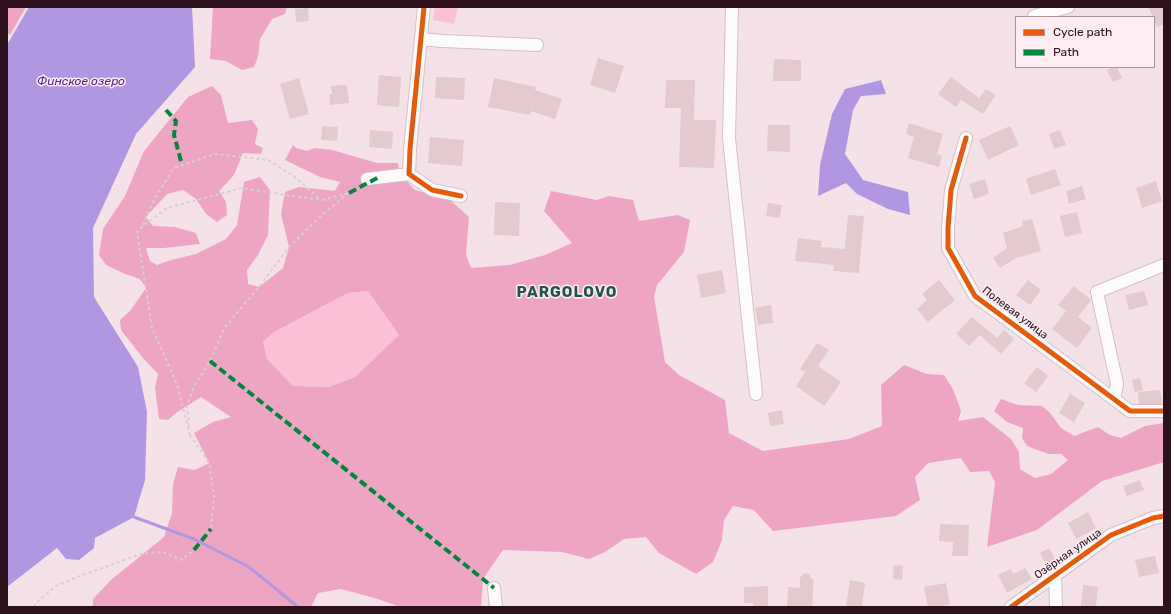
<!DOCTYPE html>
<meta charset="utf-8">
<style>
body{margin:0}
#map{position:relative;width:1171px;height:614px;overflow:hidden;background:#f4e2e8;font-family:Rubik,sans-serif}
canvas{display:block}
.frame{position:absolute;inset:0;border:8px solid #2c111c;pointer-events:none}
.legend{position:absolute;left:1015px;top:16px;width:140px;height:52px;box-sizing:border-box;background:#feedf3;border:1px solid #aa959d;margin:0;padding:5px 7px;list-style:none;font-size:12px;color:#2c111c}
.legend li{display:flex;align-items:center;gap:8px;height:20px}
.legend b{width:20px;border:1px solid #aa959d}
</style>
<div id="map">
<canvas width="1171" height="614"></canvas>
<div class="frame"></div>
<ul class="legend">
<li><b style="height:5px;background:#e8590c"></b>Cycle path</li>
<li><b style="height:5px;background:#00873e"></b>Path</li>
</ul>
</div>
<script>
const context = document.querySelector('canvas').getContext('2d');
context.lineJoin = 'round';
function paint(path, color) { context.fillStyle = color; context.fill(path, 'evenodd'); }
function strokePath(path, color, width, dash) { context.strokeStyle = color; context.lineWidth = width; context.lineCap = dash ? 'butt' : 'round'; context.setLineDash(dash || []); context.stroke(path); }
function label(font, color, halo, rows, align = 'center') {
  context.font = font + ' Rubik,sans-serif'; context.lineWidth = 3; context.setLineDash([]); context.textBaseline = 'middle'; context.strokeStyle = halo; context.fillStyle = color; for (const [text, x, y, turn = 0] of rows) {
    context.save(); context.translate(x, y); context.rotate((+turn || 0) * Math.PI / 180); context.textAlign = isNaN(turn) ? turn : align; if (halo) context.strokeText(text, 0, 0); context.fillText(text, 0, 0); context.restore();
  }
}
const green = new Path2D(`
 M 435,7 L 458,7 L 454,24 L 433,20 Z
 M 368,291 L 399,335 L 355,377 L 329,387 L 293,386 L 267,359 L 263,342 L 274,332 L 348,293 Z`);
const forest = new Path2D(`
 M 7,7 L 26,7 L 10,35 L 7,33 Z
 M 213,7 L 287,7 L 285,14 L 272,19 L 260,39 L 258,57 L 254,67 L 242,70 L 226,61 L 210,59 Z
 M 212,86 L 221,95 L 228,123 L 252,120 L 258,129 L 255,144 L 263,148 L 261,154 L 243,153 L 234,175 L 219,191 L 226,202 L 227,215 L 217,222 L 206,214 L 196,199 L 183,190 L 167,194 L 146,217 L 153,226 L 175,227 L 196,233 L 200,244 L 164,248 L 146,248 L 150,261 L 157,265 L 171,260 L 196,254 L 226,239 L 237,225 L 244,182 L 260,177 L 270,190 L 268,235 L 258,255 L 247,270 L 248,284 L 259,287 L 283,268 L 289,247 L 281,214 L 285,192 L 299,187 L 335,191 L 340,182 L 320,177 L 285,160 L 293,145 L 296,148 L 307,151 L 315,148 L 332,150 L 377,163 L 398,163 L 400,174 L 415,190 L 436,196 L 448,198 L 469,217 L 466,255 L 471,268 L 509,265 L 545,255 L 572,243 L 544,211 L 551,191 L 597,200 L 609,196 L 633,200 L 639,221 L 678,215 L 690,220 L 684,252 L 657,285 L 654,297 L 665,362 L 679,375 L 725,400 L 729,433 L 763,451 L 849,439 L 882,426 L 881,385 L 904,365 L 927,374 L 944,375 L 953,389 L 961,411 L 958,421 L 983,417 L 1011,439 L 1019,452 L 1020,469 L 1035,478 L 1051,474 L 1068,460 L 1061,454 L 1048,454 L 1027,446 L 1022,438 L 1023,428 L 1007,422 L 994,411 L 1001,399 L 1018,405 L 1042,406 L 1050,413 L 1061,428 L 1074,436 L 1098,427 L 1110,435 L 1121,438 L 1145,426 L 1164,423 L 1164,462 L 1102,481 L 1037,530 L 987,547 L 995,482 L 989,471 L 970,472 L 961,458 L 928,463 L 915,477 L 920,500 L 896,516 L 773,531 L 754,510 L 733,506 L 724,520 L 722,540 L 713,562 L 696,574 L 659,553 L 646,537 L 624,539 L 605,552 L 589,559 L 562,552 L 503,550 L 483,579 L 481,607 L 400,607 L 378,599 L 341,589 L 318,593 L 311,607 L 93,607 L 93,599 L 112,579 L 164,537 L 172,513 L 173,484 L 178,467 L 195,470 L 209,463 L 194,433 L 213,422 L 231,417 L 201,397 L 176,413 L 168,420 L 159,419 L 155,388 L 158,374 L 143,358 L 121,330 L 120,320 L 130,311 L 146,288 L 140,279 L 125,274 L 106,265 L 99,255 L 103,229 L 125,196 L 144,151 L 188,97 ZM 368,291 L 399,335 L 355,377 L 329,387 L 293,386 L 267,359 L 263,342 L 274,332 L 348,293 Z`);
const water = new Path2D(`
 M 29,7 L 192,7 L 195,67 L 136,134 L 93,228 L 94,297 L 138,367 L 147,412 L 145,480 L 134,517 L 95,538 L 94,548 L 79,560 L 66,559 L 57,548 L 7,587 L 7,45 Z
 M 881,80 L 886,94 L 861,96 L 853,110 L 845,154 L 863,180 L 908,192 L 910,215 L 888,209 L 857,194 L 846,183 L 818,196 L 820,165 L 832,114 L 845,89 Z`);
const stream = new Path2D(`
 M 134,517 L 194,539 L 249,567 L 298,607`);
const building = new Path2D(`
 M 1148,7 L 1164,7 L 1164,24 L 1157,27 L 1154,20 L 1154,17 L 1153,17 Z
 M 308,8 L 309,21 L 296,22 L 295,9 Z
 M 598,58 L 624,66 L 615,93 L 590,85 Z
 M 774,59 L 801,60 L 801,81 L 773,81 Z
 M 1114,67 L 1117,67 L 1122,78 L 1113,82 L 1107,70 Z
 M 379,75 L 401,77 L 399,107 L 377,105 Z
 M 436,77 L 465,78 L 464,100 L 435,98 Z
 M 951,77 L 979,98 L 986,89 L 996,95 L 983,114 L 961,100 L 956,107 L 938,94 Z
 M 299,78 L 309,114 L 290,119 L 280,84 Z
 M 494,78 L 536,87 L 535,90 L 562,99 L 555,119 L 531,111 L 530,115 L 488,107 Z
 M 666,80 L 695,80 L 694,120 L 716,120 L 714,168 L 679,167 L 681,108 L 665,108 Z
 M 347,85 L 349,103 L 330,105 L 329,94 L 332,94 L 331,86 Z
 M 909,123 L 943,134 L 937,154 L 942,156 L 939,167 L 908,158 L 914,137 L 906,134 Z
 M 768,125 L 790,125 L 790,152 L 767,151 Z
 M 322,126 L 338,127 L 337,141 L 321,140 Z
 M 1010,126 L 1019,145 L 988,160 L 979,140 Z
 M 370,130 L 393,132 L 392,149 L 369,147 Z
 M 1060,130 L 1066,145 L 1054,149 L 1049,134 Z
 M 430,137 L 464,140 L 462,166 L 428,163 Z
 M 1055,169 L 1061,185 L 1031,195 L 1026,179 Z
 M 985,179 L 989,194 L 974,199 L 969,184 Z
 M 1156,181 L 1162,201 L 1142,208 L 1136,188 Z
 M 1082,186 L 1086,199 L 1069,204 L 1066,191 Z
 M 495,202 L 520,203 L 519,236 L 494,235 Z
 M 768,203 L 782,205 L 780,218 L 766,216 Z
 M 1077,212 L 1082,233 L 1065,237 L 1060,216 Z
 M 848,215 L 864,216 L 859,273 L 833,271 L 834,265 L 795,261 L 798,238 L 822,241 L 821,247 L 845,249 Z
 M 1032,219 L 1041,251 L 1016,258 L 1000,268 L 993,258 L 1007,248 L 1003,233 L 1023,226 L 1022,221 Z
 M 722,270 L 726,293 L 701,298 L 697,275 Z
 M 939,280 L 955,300 L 928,322 L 917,309 L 927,300 L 922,294 Z
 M 1028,280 L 1041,290 L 1030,305 L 1016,295 Z
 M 1074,286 L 1091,300 L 1078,317 L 1092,328 L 1077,348 L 1052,329 L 1066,311 L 1058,305 Z
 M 1144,291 L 1148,305 L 1129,310 L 1125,295 Z
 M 771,305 L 773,323 L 758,325 L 755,308 Z
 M 972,317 L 997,338 L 1004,330 L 1014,339 L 1001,354 L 980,335 L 969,346 L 956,334 Z
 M 817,343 L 829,350 L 818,366 L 841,382 L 824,406 L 796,386 L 805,372 L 800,369 Z
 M 1037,367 L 1048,376 L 1036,392 L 1024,383 Z
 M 1140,378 L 1143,390 L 1135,392 L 1132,380 Z
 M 1160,390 L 1162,404 L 1139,404 L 1138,392 Z
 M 1070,394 L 1085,403 L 1074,422 L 1059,413 Z
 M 782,410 L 784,424 L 770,426 L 768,413 Z
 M 1140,480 L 1144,490 L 1127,496 L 1123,486 Z
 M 1088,512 L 1096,528 L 1076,539 L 1068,523 Z
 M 940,524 L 969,525 L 968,556 L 952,556 L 953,542 L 939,541 Z
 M 1049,548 L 1057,562 L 1047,567 L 1040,553 Z
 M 1155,556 L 1159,573 L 1139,577 L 1135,560 Z
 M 894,565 L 903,566 L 902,580 L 893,579 Z
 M 1025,568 L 1032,579 L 1007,593 L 998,575 L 1010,569 L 1014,574 Z
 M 807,573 L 810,575 L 811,579 L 814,580 L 812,607 L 787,607 L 788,587 L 800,588 L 800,578 L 803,574 Z
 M 850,580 L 865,583 L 862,607 L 846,607 Z
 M 946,583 L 950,604 L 935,607 L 928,607 L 924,587 Z
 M 1083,585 L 1098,587 L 1096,607 L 1081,606 Z
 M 768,586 L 768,607 L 754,607 L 753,603 L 744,603 L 744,587 Z`);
const path = new Path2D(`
 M 143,225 L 156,196 L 174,168 L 215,154 L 268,160 L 295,177 L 321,200
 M 189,426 L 187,406 L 194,386 L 210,361 L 225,327 L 259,287 L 289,247 L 322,215 L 347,194
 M 190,435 L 177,384 L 152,328 L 137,232 L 143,226 L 167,208 L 242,188 L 265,192 L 322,200 L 349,193
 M 190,435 L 209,463 L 214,495 L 211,529
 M 34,607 L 36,603 L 56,586 L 77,577 L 141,554 L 163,552 L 181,560 L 194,550`);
const minor = new Path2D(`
 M 424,7 L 410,149 L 409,174 L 432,190 L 461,196
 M 732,7 L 729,138 L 756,394
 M 1034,16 L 1068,7
 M 421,39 L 442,41 L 537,45
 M 966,138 L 951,190 L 948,228 L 948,248 L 975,296 L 1130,411 L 1164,411
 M 367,179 L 409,174
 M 1114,399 L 1117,384 L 1097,292 L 1164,265
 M 1055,575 L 1056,607
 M 494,588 L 496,607
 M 1011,607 L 1111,535 L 1153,518 L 1164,516`);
const quiet = new Path2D(`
 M 166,110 L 176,121 L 174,135 L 182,165
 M 349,193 L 379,177
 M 210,361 L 494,588
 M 194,550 L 211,529`);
const cycleway = new Path2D(`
 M 424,7 L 410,149 L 409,174 L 432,190 L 461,196
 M 966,138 L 951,190 L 948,228 L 948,248 L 975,296 L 1130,411 L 1164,411
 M 1011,607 L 1111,535 L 1153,518 L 1164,516`);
const streetNames = [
 ["Полевая улица",1015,313,37],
 ["Озёрная улица",1068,554,-35]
];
const waterNames = [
 ["Финское озеро",81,82]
];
const districtNames = [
 ["PARGOLOVO",567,293]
];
paint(green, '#fac0d6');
paint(forest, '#eea5c3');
paint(water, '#b196e2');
strokePath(stream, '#b196e2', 3);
paint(building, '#e2cace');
strokePath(minor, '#d6bfc8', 14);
strokePath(path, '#d6d0d2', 2, [3, 3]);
strokePath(minor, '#fdfbfc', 12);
strokePath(quiet, '#00873e', 4, [8, 4]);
strokePath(cycleway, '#e8590c', 5);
label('11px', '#2c111c', '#feedf3', streetNames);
label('italic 12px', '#54209f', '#feedf3', waterNames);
context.letterSpacing = '1px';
label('bold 15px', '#1f5447', '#feedf3', districtNames);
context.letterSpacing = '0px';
</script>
